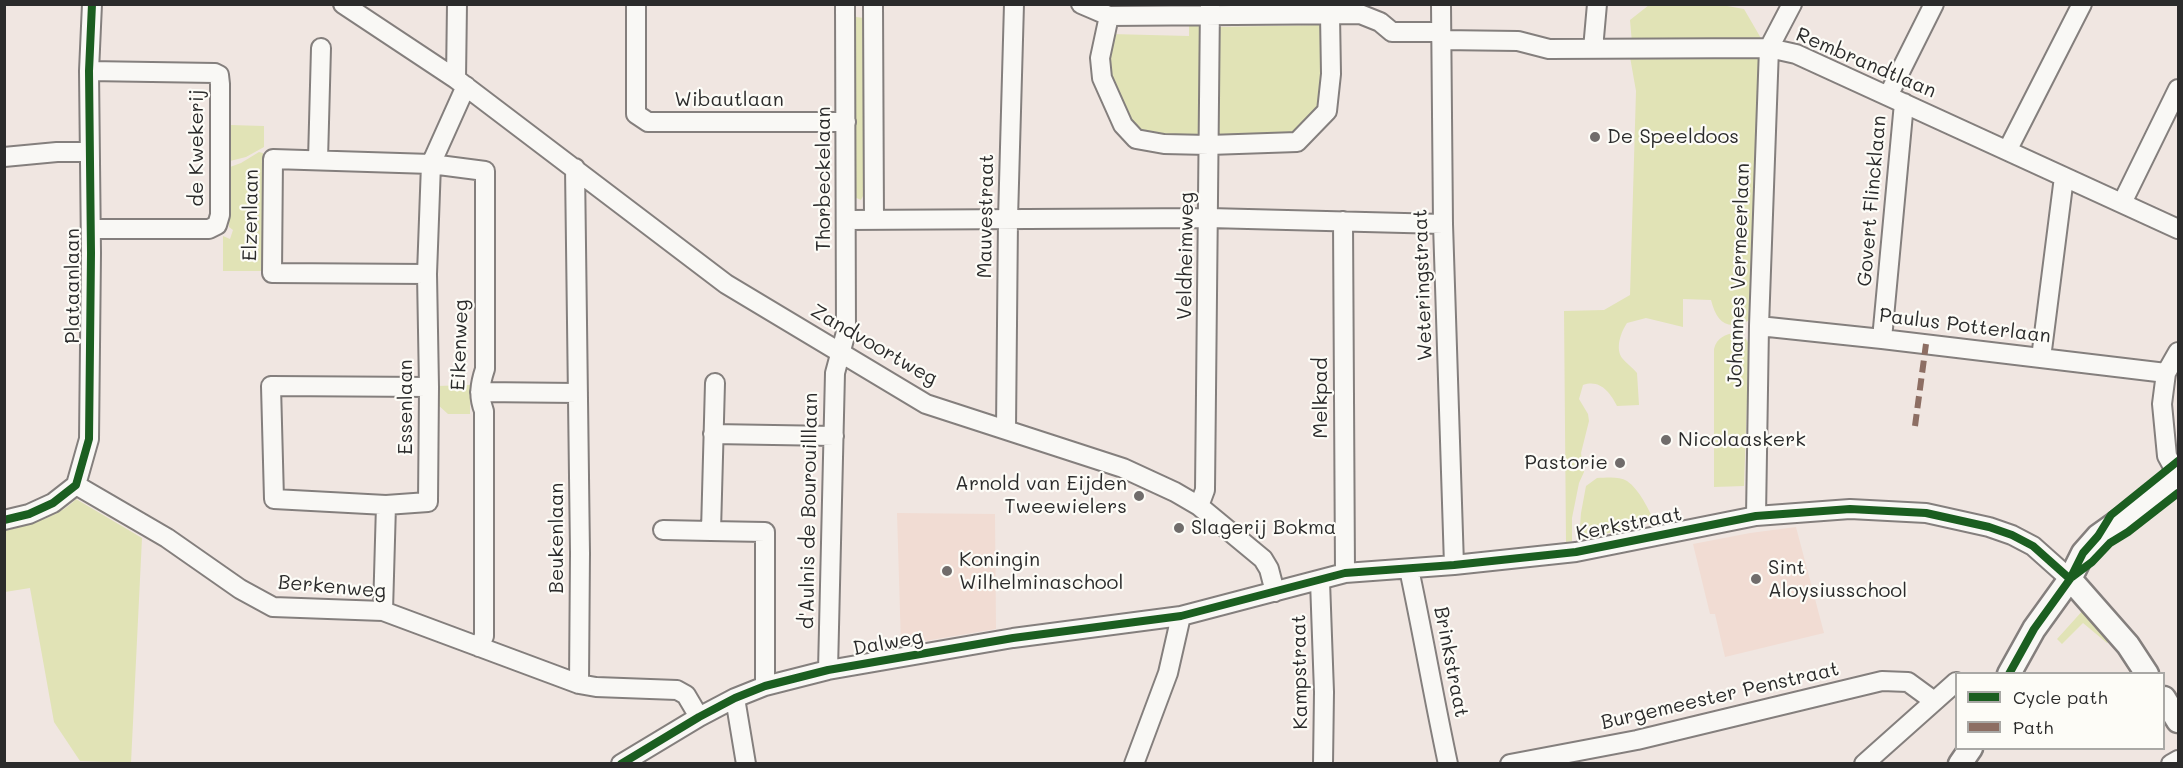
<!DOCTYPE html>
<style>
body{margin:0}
#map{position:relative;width:2183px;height:768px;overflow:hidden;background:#f0e6e1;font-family:Mali,sans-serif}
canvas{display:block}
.frame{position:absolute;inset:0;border:6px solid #2b2b2b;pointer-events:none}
.legend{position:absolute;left:1955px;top:672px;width:210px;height:78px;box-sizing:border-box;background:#fdfcf7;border:2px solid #a9a8a5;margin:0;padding:8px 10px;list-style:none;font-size:18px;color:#2b2b2b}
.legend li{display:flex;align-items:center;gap:12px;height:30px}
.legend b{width:30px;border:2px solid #a9a8a5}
</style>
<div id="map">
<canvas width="2183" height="768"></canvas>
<div class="frame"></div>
<ul class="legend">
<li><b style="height:8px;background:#1b5e20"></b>Cycle path</li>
<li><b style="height:8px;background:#8d6e63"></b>Path</li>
</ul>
</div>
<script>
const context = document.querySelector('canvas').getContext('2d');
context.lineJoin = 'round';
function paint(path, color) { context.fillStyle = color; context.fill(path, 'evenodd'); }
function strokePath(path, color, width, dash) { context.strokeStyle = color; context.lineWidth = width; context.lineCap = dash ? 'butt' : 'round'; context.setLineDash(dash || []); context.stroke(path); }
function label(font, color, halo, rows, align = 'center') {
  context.font = font + ' Mali,sans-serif'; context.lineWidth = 4.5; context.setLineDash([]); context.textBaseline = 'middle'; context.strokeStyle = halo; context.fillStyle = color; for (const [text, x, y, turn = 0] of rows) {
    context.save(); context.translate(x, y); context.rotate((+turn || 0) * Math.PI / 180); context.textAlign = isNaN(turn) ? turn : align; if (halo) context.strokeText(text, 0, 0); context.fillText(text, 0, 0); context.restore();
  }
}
const built = new Path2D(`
 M 897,513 L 995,514 L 996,629 L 901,645 Z
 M 1796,527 L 1824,633 L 1725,657 L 1715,614 L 1710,614 L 1693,544 L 1750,533 Z`);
const green = new Path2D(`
 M 1716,4 L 1744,9 L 1762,40 L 1652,38 L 1632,43 L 1630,20 L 1649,5 Z
 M 856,17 L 864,18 L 865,192 L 861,200 L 852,196 L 852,19 Z
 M 1201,20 L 1204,135 L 1199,141 L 1134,130 L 1106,71 L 1111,34 L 1189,36 L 1189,21 Z
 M 1322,25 L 1322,106 L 1296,134 L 1215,135 L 1217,27 Z
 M 1630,57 L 1762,57 L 1750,320 C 1727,331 1717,323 1711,300 L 1683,299 L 1683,327 L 1646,318 L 1627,323 C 1621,332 1615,348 1622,358 C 1626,363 1633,368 1637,373 L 1639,405 L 1617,406 C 1610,392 1600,379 1583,385 L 1579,399 L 1588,414 L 1589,421 L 1581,453 L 1584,472 L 1579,483 L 1572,518 L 1572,541 L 1566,542 L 1564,311 L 1604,310 L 1630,295 L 1636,91 Z
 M 230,125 L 264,126 L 264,147 L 246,157 L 230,161 Z
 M 259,152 L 263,153 L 263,271 L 223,271 L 223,236 L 230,239 L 233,230 L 229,227 L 230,167 L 241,163 Z
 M 1736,332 L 1744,336 L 1749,344 L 1744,486 L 1714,487 L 1714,349 C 1717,337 1725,335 1736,332 Z
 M 470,385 L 470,414 L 448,414 L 437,404 L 437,386 Z
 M 1597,478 C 1606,478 1619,476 1627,481 C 1640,490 1648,509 1655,522 L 1579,540 L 1581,513 L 1586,486 Z
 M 76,499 L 142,538 L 131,763 L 80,761 L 54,722 L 30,588 L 5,592 L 5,531 C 28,524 58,518 76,499 Z
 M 2085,608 L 2111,640 L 2107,643 L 2083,623 L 2062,644 L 2057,639 Z`);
const minor = new Path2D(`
 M 343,4 L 456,79 L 726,284 L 926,404 L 1123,468 L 1175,492 L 1199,506 L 1263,559 L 1269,569 L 1275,592
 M 636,4 L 636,114 L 648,122 L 846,122
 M 873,4 L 874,220
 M 1081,4 L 1109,16 L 1360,14 L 1380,22 L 1392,32 L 1441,32
 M 1441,4 L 1443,224 L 1454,565
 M 1109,16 L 1100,58 L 1102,78 L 1123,125 L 1136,139 L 1164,144 L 1209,145 L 1297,142 L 1327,111 L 1331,74 L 1330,15
 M 1441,40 L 1518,41 L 1549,49 L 1769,48 L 1796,54 L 2178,229
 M 1593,49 L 1597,4
 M 89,71 L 215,73 L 219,75 L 220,84 L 220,215 L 217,225 L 209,229 L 91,229
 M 456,79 L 457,4
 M 1888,96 L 1934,4
 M 2008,149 L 2082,4
 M 4,157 L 57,152 L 89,152
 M 318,160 L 321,48
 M 575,168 L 580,553 L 579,684
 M 2122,203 L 2178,89
 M 846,220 L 1209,218 L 1443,224
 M 1343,221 L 1345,573
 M 427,274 L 272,273 L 273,159 L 431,164 L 485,171 L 485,369 C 480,384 478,396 484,411 L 484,636 L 479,647
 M 1759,326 L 1882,339 L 2166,373
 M 1882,339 L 1904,103
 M 2178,352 L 2166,373 L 2162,404 L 2167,456 L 2178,476
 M 2041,358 L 2064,177
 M 715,383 L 711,531 L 765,532 L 765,686
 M 480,392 L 578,393
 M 1006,429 L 1008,219 L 1014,4
 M 713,434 L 834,436
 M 76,485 L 167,538 L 240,589 L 273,607 L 383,611 L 579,684 L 596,687 L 677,690 L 686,695 L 699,717
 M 386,505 L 274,499 L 271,386 L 429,387
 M 1199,506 L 1205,490 L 1210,4
 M 1756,516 L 1759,326 L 1769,48 L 1792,4
 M 4,520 L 29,514 L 53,503 L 76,485 L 89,439 L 91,253 L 89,71 L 92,4
 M 663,530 L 711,531
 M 1409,569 C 1423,634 1434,699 1448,764
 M 1320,581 L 1324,692 L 1323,764
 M 383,611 L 386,505 L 428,502 L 429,387 L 427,274 L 431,164 L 466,86
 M 828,670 L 835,373 L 846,332 L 845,4
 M 735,698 L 746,764
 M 621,764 L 699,717 L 735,698 L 765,686 L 828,670 L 1013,638 L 1181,616 L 1345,573 L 1454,565 L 1576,552 L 1756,516 L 1850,509 L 1926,513 L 1989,527 L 2012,535 L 2033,546 L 2070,579
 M 1134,764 L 1168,673 L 1181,616
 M 1510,764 L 1637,740 L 1882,681 L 1908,682 L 1934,701
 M 1864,764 L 1956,682
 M 2171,764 L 2178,760`);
const major = new Path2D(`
 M 2070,579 L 2128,645 L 2147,674
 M 2009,674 L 2034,629 L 2070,579 L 2083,553 L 2098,536 L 2178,479
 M 2164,698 L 2178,721
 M 1960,764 L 1971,748`);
const quiet = new Path2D(`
 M 1915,426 L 1926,344`);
const cycleway = new Path2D(`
 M 4,520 L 29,514 L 53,503 L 76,485 L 89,439 L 91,253 L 89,71 L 92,4
 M 2072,577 L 2092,562 L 2110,543 L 2128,532 L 2178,493
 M 2009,674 L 2034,629 L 2070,579 L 2083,553 L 2098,536 L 2111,515 L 2178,461
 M 621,764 L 699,717 L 735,698 L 765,686 L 828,670 L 1013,638 L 1181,616 L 1345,573 L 1454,565 L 1576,552 L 1756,516 L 1850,509 L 1926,513 L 1989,527 L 2012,535 L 2033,546 L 2070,579`);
const markers = [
 [1595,137,6,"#706c6b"],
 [1666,440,6,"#706c6b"],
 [1620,463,6,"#706c6b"],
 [1139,496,6,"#706c6b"],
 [1179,528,6,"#706c6b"],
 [947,571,6,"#706c6b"],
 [1756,579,6,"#706c6b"]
];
const streetNames = [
 ["Rembrandtlaan",1866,63,23],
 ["Wibautlaan",729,100],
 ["de Kwekerij",197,148,-90],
 ["Thorbeckelaan",824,179,-90],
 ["Govert Flincklaan",1872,201,-85],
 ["Elzenlaan",251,215,-89],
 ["Mauvestraat",986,216,-89],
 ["Veldheimweg",1186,256,-89],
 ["Johannes Vermeerlaan",1739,275,-88],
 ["Weteringstraat",1423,285,-92],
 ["Plataanlaan",73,286,-90],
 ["Paulus Potterlaan",1965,326,7],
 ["Eikenweg",460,345,-88],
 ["Zandvoortweg",874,345,30],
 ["Melkpad",1321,398,-90],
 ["Essenlaan",406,407,-90],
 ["d'Aulnis de Bourouilllaan",809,511,-89],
 ["Kerkstraat",1629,524,-11],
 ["Beukenlaan",557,538,-90],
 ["Berkenweg",332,587,5],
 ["Dalweg",888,643,-10],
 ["Brinkstraat",1451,662,79],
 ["Kampstraat",1300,672,-91],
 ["Burgemeester Penstraat",1720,696,-13]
];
const poiNames = [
 ["De Speeldoos",1607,137],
 ["Nicolaaskerk",1678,440],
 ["Pastorie",1608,463,"right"],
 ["Arnold van Eijden",1127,484,"right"],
 ["Tweewielers",1127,507,"right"],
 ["Slagerij Bokma",1191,528],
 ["Koningin",959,560],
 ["Wilhelminaschool",959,583],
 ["Sint",1768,568],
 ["Aloysiusschool",1768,591]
];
paint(built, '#f1dcd3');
paint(green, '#e1e3b6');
strokePath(minor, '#847f7d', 22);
strokePath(major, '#847f7d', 27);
strokePath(minor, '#f9f8f5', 18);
strokePath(major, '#f9f8f5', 22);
strokePath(quiet, '#8d6e63', 6, [12, 6]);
strokePath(cycleway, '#1b5e20', 8);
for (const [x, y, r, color] of markers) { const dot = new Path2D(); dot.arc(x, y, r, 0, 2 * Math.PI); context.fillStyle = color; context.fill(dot); strokePath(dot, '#fdfcf7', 2); }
label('20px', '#2b2b2b', '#fdfcf7', streetNames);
label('20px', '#2b2b2b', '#fdfcf7', poiNames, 'left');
</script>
